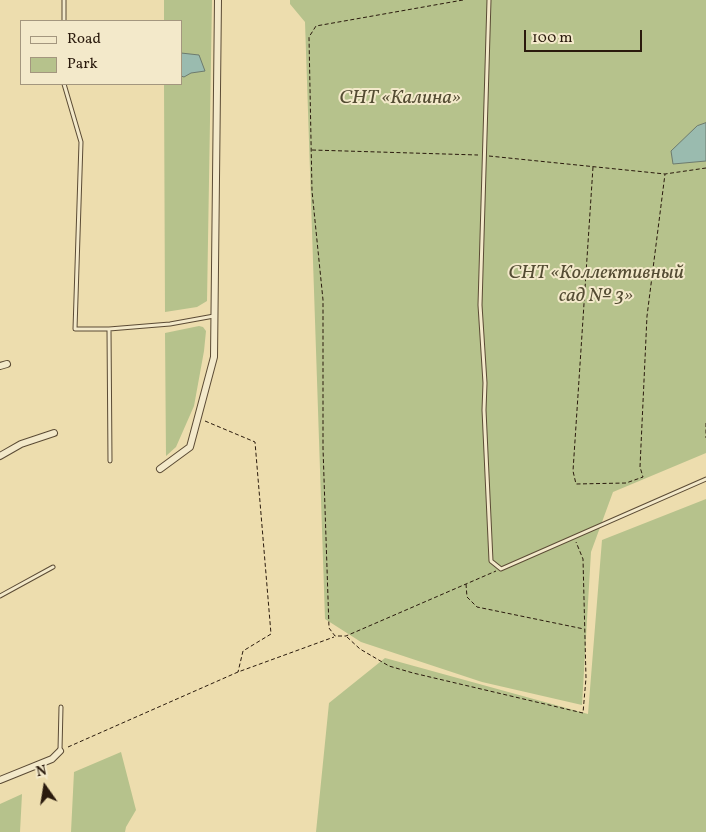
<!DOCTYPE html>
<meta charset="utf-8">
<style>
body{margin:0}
#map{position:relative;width:706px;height:832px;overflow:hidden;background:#edddae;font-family:Vollkorn,serif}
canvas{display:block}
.legend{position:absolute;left:20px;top:20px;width:162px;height:65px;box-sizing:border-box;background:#f3e9ca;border:1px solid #a3967e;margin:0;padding:6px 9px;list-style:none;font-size:15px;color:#2a1a0d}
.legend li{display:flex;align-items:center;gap:10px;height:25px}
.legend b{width:25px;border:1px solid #a3967e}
.north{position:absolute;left:20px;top:762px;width:50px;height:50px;-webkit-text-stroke:4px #f3e9ca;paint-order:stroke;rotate:347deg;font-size:14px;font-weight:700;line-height:20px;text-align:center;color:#2a1a0d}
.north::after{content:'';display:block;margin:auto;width:18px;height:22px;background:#2a1a0d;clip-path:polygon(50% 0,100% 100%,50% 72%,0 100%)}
.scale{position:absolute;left:524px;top:30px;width:118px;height:22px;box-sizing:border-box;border:2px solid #2a1a0d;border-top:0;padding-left:6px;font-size:15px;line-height:18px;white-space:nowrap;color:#2a1a0d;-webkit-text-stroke:4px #f3e9ca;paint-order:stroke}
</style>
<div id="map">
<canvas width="706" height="832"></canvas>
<ul class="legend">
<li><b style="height:6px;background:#f3e9ca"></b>Road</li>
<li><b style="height:14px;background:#b6c28c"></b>Park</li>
</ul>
<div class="north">N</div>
<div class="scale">100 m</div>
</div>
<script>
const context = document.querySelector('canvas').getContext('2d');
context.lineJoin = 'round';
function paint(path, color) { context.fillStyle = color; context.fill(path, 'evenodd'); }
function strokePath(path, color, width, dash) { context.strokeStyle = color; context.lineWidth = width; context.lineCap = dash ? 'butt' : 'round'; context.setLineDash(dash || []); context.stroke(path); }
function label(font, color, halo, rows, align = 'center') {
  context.font = font + ' Vollkorn,serif'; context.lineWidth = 4; context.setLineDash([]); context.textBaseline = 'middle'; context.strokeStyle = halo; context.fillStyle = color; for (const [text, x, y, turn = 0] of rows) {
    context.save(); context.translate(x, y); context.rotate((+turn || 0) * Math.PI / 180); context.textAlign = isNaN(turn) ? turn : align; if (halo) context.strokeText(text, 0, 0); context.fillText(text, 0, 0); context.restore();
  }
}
const green = new Path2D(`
 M 164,0 L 212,0 L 207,301 L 197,307 L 165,312 L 164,84 L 181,84 L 181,21 L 164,21 Z
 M 290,0 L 706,0 L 706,453 L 613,492 L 591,552 L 582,705 L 482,682 L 361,642 L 325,619 L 305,22 L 290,4 Z
 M 199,326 L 203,327 L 206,331 L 204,351 L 194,406 L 176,447 L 166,456 L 165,333 Z
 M 706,499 L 706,832 L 316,832 L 329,703 L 385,658 L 588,714 L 602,540 Z
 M 121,752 L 136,810 L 126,827 L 125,832 L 71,832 L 74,772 Z
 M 22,794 L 20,832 L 0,832 L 0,804 Z`);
const water = new Path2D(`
 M 181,53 L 199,55 L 205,71 L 191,73 L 184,77 L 181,76 Z
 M 706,123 L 706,161 L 673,164 L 671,151 L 697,126 Z`);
const path = new Path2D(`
 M 463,0 L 316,26 L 309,37 L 312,191 L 323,300 L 323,448 L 329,628 L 335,636 L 346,636 L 496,571
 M 312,150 L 478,155
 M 489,156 L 665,174 L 706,168
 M 593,167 L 573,471 L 576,484 L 626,483 L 643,477 L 640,467 L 647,316 L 665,174
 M 205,421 L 255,442 L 271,634 L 243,651 L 238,672
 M 706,423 L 706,438
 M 466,584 L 467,597 L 477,607 L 584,629
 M 347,637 L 360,649 L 389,666 L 413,673 L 583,713 L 586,678 L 583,559 L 576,542
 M 68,747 L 238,672 L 334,637`);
const lane = new Path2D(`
 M 489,0 L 480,305 L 485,383 L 484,410 L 491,561 L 501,569 L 706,479
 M 64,21 L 64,0
 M 64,84 L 81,142 L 75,329 L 109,329 L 110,461
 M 109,329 L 170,324 L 214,316
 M 0,596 L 53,567
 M 60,750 L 61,707`);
const street = new Path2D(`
 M 0,366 L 7,364
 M 0,456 L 21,444 L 54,433
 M 160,469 L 190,447 L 214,357 L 218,0
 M 0,780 L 52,759 L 60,751`);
const parkNames = [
 ["СНТ «Калина»",400,99],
 ["СНТ «Коллективный",596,274],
 ["сад № 3»",596,297]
];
paint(green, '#b6c28c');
paint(water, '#9abbaf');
strokePath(water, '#6d7b6e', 1);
strokePath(lane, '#5b4b35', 5);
strokePath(street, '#5b4b35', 8);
strokePath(path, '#2a1a0d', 1, [4, 2.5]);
strokePath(lane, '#f3e9ca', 3);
strokePath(street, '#f3e9ca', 6);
label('italic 20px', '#544c33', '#f3e9ca', parkNames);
</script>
